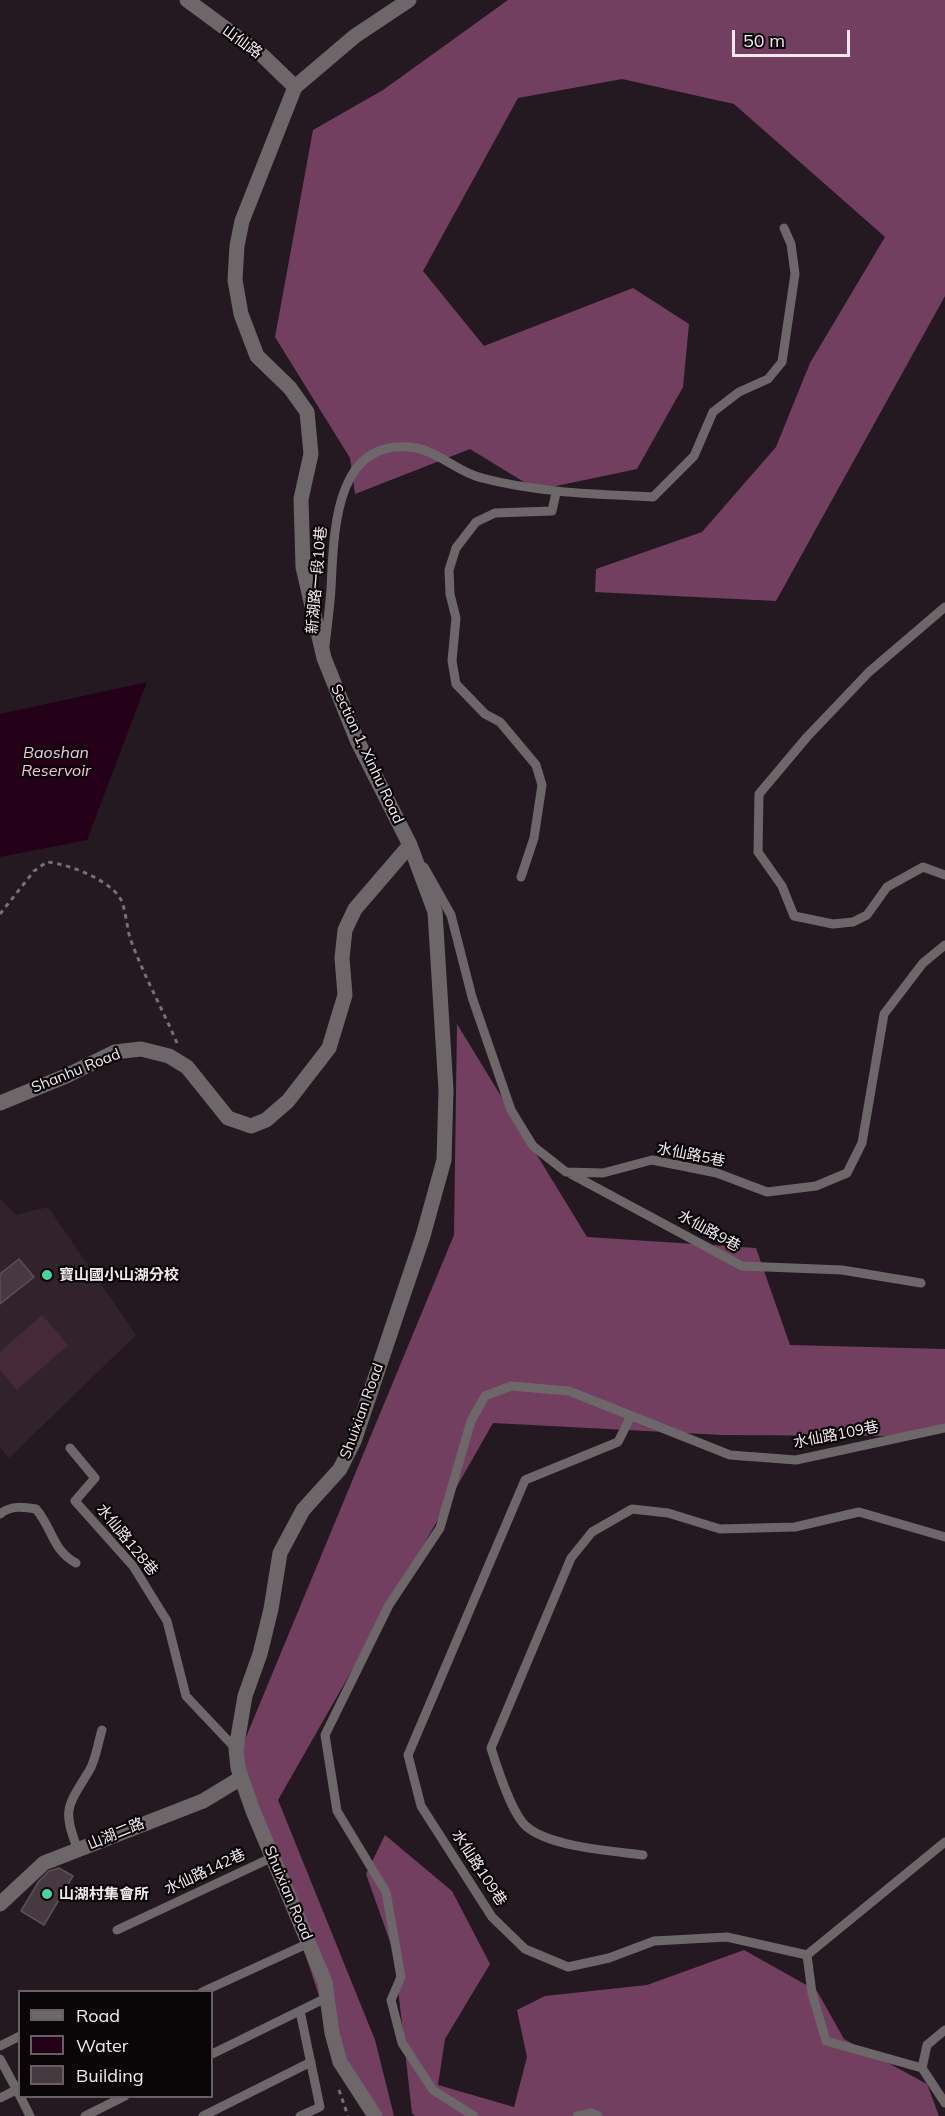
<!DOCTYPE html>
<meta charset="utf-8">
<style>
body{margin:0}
#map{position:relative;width:945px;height:2116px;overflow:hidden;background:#241920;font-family:Mulish,sans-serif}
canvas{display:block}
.legend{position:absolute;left:18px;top:1990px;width:195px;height:108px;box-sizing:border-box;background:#0a0608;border:2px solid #666063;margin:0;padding:8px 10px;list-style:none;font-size:18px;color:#f0e8ec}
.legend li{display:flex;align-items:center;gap:12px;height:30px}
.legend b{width:30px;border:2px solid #666063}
.scale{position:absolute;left:732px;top:30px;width:118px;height:27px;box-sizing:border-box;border:3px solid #f0e8ec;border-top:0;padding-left:8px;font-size:18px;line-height:21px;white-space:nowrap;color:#f0e8ec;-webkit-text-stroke:4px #0a0608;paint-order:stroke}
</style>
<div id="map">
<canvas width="945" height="2116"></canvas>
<ul class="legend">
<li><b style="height:8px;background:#6d676a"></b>Road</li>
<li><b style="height:16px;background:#250019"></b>Water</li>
<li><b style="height:16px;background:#463940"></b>Building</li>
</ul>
<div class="scale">50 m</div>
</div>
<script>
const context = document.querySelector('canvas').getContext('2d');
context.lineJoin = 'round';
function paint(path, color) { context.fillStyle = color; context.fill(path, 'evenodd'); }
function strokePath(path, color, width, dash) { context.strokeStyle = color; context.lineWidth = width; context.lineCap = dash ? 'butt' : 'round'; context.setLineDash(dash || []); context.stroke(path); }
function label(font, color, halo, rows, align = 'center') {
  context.font = font + ' Mulish,"Noto Sans TC",sans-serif'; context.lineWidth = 4.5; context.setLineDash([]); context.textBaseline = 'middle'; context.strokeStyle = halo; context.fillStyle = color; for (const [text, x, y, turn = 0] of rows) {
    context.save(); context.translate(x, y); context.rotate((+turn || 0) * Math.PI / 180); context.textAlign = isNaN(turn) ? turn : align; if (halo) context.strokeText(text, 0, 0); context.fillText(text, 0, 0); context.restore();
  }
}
const built = new Path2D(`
 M 0,1198 L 16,1215 L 48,1207 L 136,1335 L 9,1458 L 0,1447 Z`);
const green = new Path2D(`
 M 42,1315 L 68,1345 L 17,1390 L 0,1370 L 0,1352 Z`);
const forest = new Path2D(`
 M 508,0 L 945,0 L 945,296 L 776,601 L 595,592 L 596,569 L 702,532 L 776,447 L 810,363 L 885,237 L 734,104 L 622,79 L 518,98 L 423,271 L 484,346 L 633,288 L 689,324 L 683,387 L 637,469 L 537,490 L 470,449 L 355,494 L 350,458 L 275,337 L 313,130 L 383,90 Z
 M 457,1024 L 587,1237 L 756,1248 L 790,1345 L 945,1349 L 945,1429 L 894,1436 L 722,1435 L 493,1423 L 278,1800 L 375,2040 L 394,2116 L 373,2116 L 322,2005 L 239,1754 L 454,1235 Z
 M 385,1835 L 452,1891 L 490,1964 L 445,2039 L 438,2085 L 514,2107 L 527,2057 L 517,2010 L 545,1996 L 647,1985 L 744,1950 L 817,1991 L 844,2039 L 927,2084 L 939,2116 L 415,2116 L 412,2113 L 394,1953 L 366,1874 Z`);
const water = new Path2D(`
 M 147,682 L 87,840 L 0,857 L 0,714 Z`);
const building = new Path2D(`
 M 19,1259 L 34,1277 L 0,1304 L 0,1274 Z
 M 59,1868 L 73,1876 L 44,1925 L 21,1911 L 39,1881 L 49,1871 Z`);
const path = new Path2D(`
 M 0,914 L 34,871 L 47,862 C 68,864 108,879 120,898 C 125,905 127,928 130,938 C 143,974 162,1008 177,1043
 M 339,2090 L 348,2116`);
const service = new Path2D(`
 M 945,607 L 869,672 L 807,737 L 759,794 L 758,852 L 782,886 L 794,916 L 833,924 L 853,922 L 867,915 L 887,887 L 923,867 L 945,875
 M 325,646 C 327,627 330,607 331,588 C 334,532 334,435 416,448 C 439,452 459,473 482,478 C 540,493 593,494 653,497 L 694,456 L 713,412 L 739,392 L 768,379 L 782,362 L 795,274 L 791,244 L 784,228
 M 424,867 L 451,915 L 472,997 L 511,1110 L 533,1146 L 566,1172 L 603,1173 L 652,1160 L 717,1173 L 767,1192 L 816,1186 L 847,1173 L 862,1143 L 884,1014 L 923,963 L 945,945
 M 521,877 L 534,838 L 542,785 L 536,765 L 500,722 L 485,714 L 456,684 L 452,661 L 456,618 L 450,594 L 449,570 L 456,548 L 476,522 L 495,513 L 552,511 L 556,493
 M 571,1174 L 742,1266 L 842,1270 L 921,1283
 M 631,1416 L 618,1442 L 525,1480 L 408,1755 L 421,1806 L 492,1917 L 525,1949 L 568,1967 L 609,1958 L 654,1941 L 727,1937 L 807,1955 L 945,1842
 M 70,1448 L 95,1478 L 75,1501 L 133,1566 L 167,1621 L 186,1696 L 236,1749
 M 0,1514 C 11,1505 24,1507 36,1509 C 53,1529 52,1550 76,1563
 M 78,1850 C 62,1809 67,1807 89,1771 C 96,1760 98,1742 102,1730
 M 643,1855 C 612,1851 551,1847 527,1827 C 512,1815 497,1767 491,1748 L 571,1558 L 592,1532 L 632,1509 L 668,1513 L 720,1529 L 795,1527 L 859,1512 L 945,1537
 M 117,1930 L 273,1857
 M 807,1955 L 812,1993 L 826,2041 L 922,2068 L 945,2103
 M 202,1992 L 309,1943
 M 300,2011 L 320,2107 L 300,2116
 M 0,2046 L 20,2036
 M 212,2054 L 328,1997
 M 0,2059 L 20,2096
 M 922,2068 L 927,2045 L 945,2030
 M 20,2096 L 30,2116
 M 0,2098 L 20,2088
 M 85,2116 L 125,2096
 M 203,2116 L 311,2062
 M 474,2116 L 433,2090 L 402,2043 L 391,2000 L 401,1977 L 386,1892 L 337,1811 L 325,1735 L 389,1605 L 440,1528 L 471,1421 L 485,1396 L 511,1386 L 569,1391 L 730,1455 L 796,1460 L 945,1428
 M 577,2116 L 591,2113 L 598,2116`);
const minor = new Path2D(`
 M 0,1904 L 44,1863 L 203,1801 L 241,1778`);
const tertiary = new Path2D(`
 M 187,0 L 263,56 L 295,87
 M 0,1103 L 66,1076 L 115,1052 L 141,1049 L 169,1056 L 187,1067 L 228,1118 L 251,1126 L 266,1120 L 288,1101 L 329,1048 L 345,995 L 342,958 L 345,930 L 355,909 L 410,845
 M 375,2116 L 340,2062 L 332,2033 L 325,1982 L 253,1811 L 238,1768 L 236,1749 L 245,1696 L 260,1654 L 271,1609 L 280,1553 L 303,1510 L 340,1469 L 354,1441 L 423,1236 L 444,1160 L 446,1090 L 435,912 L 410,845 L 357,740 L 324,658 L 303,567 L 301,499 L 311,454 L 307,412 L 290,388 L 257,356 L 241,314 L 235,280 L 237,246 L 242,221 L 295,87 L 355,36 L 409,0`);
const markers = [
 [47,1275,6,"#4ad49c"],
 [47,1894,6,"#4ad49c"]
];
const streetNames = [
 ["山仙路",242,42,36],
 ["新湖路一段10巷",317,580,-85],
 ["Section 1, Xinhu Road",367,754,65],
 ["Shanhu Road",76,1071,-22],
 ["水仙路5巷",691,1155,11],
 ["水仙路9巷",709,1231,29],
 ["Shuixian Road",362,1411,-70],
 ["水仙路109巷",836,1435,-11],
 ["水仙路128巷",127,1540,51],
 ["山湖二路",116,1834,-22],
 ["水仙路109巷",479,1868,57],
 ["水仙路142巷",205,1872,-25],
 ["Shuixian Road",288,1893,67]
];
const poiNames = [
 ["寶山國小山湖分校",59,1275],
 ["山湖村集會所",59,1894]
];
const waterNames = [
 ["Baoshan",56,753],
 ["Reservoir",56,771]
];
paint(built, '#32222c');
paint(green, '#46283b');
paint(forest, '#733f60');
paint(water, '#250019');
paint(building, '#463940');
strokePath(building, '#5d4f57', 1.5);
strokePath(path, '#786e74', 3, [4.5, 4.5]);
strokePath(service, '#6d676a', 9);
strokePath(minor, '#6d676a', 15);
strokePath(tertiary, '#6d676a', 15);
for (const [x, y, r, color] of markers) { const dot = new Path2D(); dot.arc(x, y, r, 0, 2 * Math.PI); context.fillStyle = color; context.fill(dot); strokePath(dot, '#0a0608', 2); }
label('15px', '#f0e8ec', '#0a0608', streetNames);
label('bold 15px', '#f0e8ec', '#0a0608', poiNames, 'left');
label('italic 16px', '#f6c4e2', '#0a0608', waterNames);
</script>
